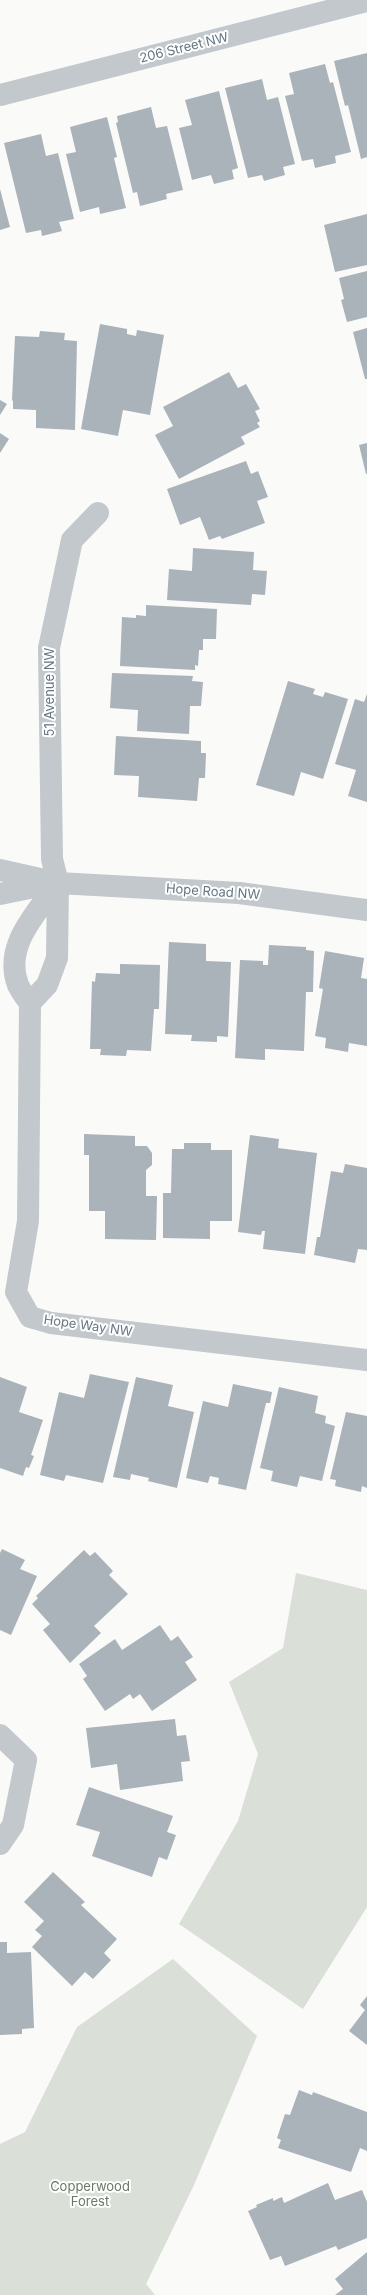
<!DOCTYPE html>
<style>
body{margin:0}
canvas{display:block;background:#fafaf8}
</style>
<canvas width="367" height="2295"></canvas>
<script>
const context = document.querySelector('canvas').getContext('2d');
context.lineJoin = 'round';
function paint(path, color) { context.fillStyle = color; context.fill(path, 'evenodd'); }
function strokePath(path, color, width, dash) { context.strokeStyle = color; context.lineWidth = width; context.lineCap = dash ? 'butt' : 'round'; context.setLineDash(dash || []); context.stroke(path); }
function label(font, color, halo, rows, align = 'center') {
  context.font = font + ' Inter,sans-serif'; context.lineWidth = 4; context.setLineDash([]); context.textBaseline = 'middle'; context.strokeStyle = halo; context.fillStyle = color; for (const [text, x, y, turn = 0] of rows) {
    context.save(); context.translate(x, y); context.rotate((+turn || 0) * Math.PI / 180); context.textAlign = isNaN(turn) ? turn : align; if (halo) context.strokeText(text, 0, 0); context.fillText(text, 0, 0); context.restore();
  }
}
const green = new Path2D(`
 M 296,1573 L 367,1590 L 367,1907 L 303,2009 L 179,1924 L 238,1821 L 258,1754 L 229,1682 L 283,1648 Z
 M 173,1959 L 257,2036 L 194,2185 L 146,2284 L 155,2295 L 0,2295 L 0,2144 L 25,2132 L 77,2027 Z`);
const building = new Path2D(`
 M 367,53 L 367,157 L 361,159 L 348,105 L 345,106 L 334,61 Z
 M 325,64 L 330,83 L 333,82 L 351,152 L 335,156 L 336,163 L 315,168 L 313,159 L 302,161 L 285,96 L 294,94 L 289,73 Z
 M 262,79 L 267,100 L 278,97 L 295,164 L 283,167 L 285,175 L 264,181 L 262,175 L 248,178 L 225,88 Z
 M 219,91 L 238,168 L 232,170 L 234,179 L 214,184 L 211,175 L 192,180 L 179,128 L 192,125 L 185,100 Z
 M 151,107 L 156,128 L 167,126 L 183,190 L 166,194 L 167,199 L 140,206 L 137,192 L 133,193 L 116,123 L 118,122 L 117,116 Z
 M 107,117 L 117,157 L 114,158 L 126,208 L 100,214 L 99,207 L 80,212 L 66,154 L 76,152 L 70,127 Z
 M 41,134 L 46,156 L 58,153 L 74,219 L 59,222 L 62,231 L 42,236 L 41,230 L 26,233 L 4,143 Z
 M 0,189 L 10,227 L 0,230 Z
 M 367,214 L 367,265 L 335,272 L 324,225 Z
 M 367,271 L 367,317 L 347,322 L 341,300 L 344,299 L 339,278 Z
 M 100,324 L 127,329 L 127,334 L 136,336 L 137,330 L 164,335 L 150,415 L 123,410 L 118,436 L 81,429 Z
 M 367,328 L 367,379 L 365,379 L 353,332 Z
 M 40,331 L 65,333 L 64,340 L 77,341 L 75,430 L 36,428 L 36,410 L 13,409 L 13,401 L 12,400 L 15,336 L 39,337 Z
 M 229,372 L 238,388 L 246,384 L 260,409 L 255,411 L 260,421 L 257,423 L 260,427 L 241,437 L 245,444 L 179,479 L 155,435 L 173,426 L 163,407 Z
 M 0,400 L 7,404 L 0,415 Z
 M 0,433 L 9,439 L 0,453 Z
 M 367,443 L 367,474 L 366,474 L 359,445 Z
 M 246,461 L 251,474 L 258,471 L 268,497 L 257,501 L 265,523 L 222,539 L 220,536 L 209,540 L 200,517 L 180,525 L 167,489 Z
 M 193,548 L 254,552 L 253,570 L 267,571 L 265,595 L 252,594 L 251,605 L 167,600 L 169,569 L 192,571 Z
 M 146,605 L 217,609 L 216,639 L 203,639 L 203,650 L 199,650 L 198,666 L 195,665 L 195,670 L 120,666 L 122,617 L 136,618 L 136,615 L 146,616 Z
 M 112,673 L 193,676 L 192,681 L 203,682 L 201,706 L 190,706 L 189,734 L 137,731 L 138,710 L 110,708 Z
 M 288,681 L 315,689 L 313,694 L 323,697 L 325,692 L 348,699 L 323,779 L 301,772 L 294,796 L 256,785 Z
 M 367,694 L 367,802 L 348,796 L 356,770 L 335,764 L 355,699 L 364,702 Z
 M 116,736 L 201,741 L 201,753 L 206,753 L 205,778 L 199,778 L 197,801 L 138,797 L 139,776 L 114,775 Z
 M 169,942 L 206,944 L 206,961 L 231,962 L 228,1037 L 217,1036 L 217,1042 L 191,1041 L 192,1035 L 165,1034 Z
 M 269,945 L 306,947 L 306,950 L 314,951 L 313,992 L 306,992 L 304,1051 L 265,1049 L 265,1060 L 235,1058 L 240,960 L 263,961 L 263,965 L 268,965 Z
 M 325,951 L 364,958 L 361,978 L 367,979 L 367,1046 L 349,1043 L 348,1052 L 325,1048 L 326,1038 L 315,1036 L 323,989 L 319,988 Z
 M 120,964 L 160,965 L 159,1009 L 154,1009 L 151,1051 L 127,1050 L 126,1056 L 100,1055 L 101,1049 L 90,1049 L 92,981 L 95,982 L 96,973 L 120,974 Z
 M 84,1134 L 135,1136 L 135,1146 L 147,1146 L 152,1153 L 152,1165 L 146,1170 L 146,1196 L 157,1196 L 156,1240 L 105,1239 L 105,1211 L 89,1211 L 89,1155 L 84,1155 Z
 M 250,1135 L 279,1139 L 278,1148 L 317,1153 L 305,1254 L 263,1249 L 265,1231 L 262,1231 L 261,1235 L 238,1232 Z
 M 184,1143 L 211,1143 L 211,1150 L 232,1150 L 232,1221 L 210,1221 L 210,1239 L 163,1238 L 163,1193 L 171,1193 L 172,1149 L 184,1149 Z
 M 345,1164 L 367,1168 L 367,1250 L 358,1249 L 355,1263 L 314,1255 L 317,1237 L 320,1237 L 331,1171 L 343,1173 Z
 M 90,1374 L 129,1382 L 103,1483 L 66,1475 L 64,1481 L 40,1475 L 59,1392 L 84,1398 Z
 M 0,1377 L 27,1387 L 19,1412 L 43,1420 L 31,1455 L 34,1456 L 29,1468 L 26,1467 L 23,1476 L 0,1468 Z
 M 136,1377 L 173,1385 L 168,1406 L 194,1412 L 177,1488 L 148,1481 L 149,1478 L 131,1474 L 130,1480 L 113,1477 Z
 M 233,1384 L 272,1392 L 270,1403 L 266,1403 L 246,1490 L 218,1484 L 219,1478 L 210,1476 L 208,1483 L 186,1478 L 203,1401 L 228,1407 Z
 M 279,1387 L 318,1396 L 315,1413 L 326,1416 L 325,1423 L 335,1426 L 322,1481 L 300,1476 L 297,1487 L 271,1481 L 273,1471 L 260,1468 Z
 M 346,1412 L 367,1416 L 367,1488 L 362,1486 L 361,1492 L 335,1486 L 336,1480 L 330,1479 Z
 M 2,1549 L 25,1560 L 20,1569 L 37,1576 L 11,1635 L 0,1630 L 0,1553 Z
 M 84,1550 L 90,1556 L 95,1552 L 113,1571 L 109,1575 L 128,1594 L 94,1626 L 101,1633 L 70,1663 L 43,1630 L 50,1624 L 32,1604 L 38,1598 L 36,1596 Z
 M 160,1625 L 171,1641 L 178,1636 L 193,1657 L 185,1662 L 197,1680 L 152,1711 L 140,1694 L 133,1699 L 130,1694 L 105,1711 L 83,1679 L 87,1676 L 79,1664 L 115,1639 L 122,1650 Z
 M 175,1719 L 177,1736 L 186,1735 L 190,1761 L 181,1762 L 183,1781 L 120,1790 L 117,1764 L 91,1768 L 86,1728 Z
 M 89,1787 L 173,1816 L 167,1832 L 176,1835 L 167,1860 L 159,1857 L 152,1877 L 92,1856 L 100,1832 L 76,1825 Z
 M 53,1872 L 85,1902 L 81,1905 L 117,1939 L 104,1953 L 111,1960 L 93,1979 L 85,1972 L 72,1986 L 32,1947 L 42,1936 L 35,1930 L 44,1921 L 24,1902 Z
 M 0,1942 L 7,1942 L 7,1953 L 31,1952 L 34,2028 L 22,2029 L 22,2034 L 0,2035 Z
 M 367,1996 L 367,2045 L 349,2031 L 365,2010 L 360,2005 Z
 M 299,2090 L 312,2095 L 313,2092 L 367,2112 L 367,2151 L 360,2148 L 351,2172 L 278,2148 L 281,2140 L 277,2138 L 285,2114 L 290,2115 Z
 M 328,2183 L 335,2200 L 362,2190 L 367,2202 L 367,2238 L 338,2250 L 336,2246 L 285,2266 L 281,2256 L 270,2260 L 248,2211 L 257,2207 L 256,2205 L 273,2198 L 273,2201 L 282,2197 L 284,2203 Z
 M 367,2252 L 367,2295 L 335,2295 L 343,2289 L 335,2279 Z`);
const minor = new Path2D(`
 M 0,95 L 367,1
 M 0,870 L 58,883 L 239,893 L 367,910
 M 58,883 C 37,912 3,946 18,985 C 21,991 26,998 30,1003 L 28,1221 L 16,1292 L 30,1317 L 51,1323 L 367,1360
 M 0,894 L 49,884
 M 30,1003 L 47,985 L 57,958 L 58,883 L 52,859 L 49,648 L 72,540 L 98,513
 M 0,1735 L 26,1760 L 13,1825 L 0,1844`);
const streetNames = [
 ["206 Street NW",184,48,-14],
 ["51 Avenue NW",50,692,-90],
 ["Hope Road NW",213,892,4],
 ["Hope Way NW",88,1326,8]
];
const parkNames = [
 ["Copperwood",90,2187],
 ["Forest",90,2202]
];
paint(green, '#dadfd7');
paint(building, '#aab3b9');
strokePath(minor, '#c3c8cc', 22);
label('13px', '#657683', '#fff', streetNames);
label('13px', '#687a64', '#fff', parkNames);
</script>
